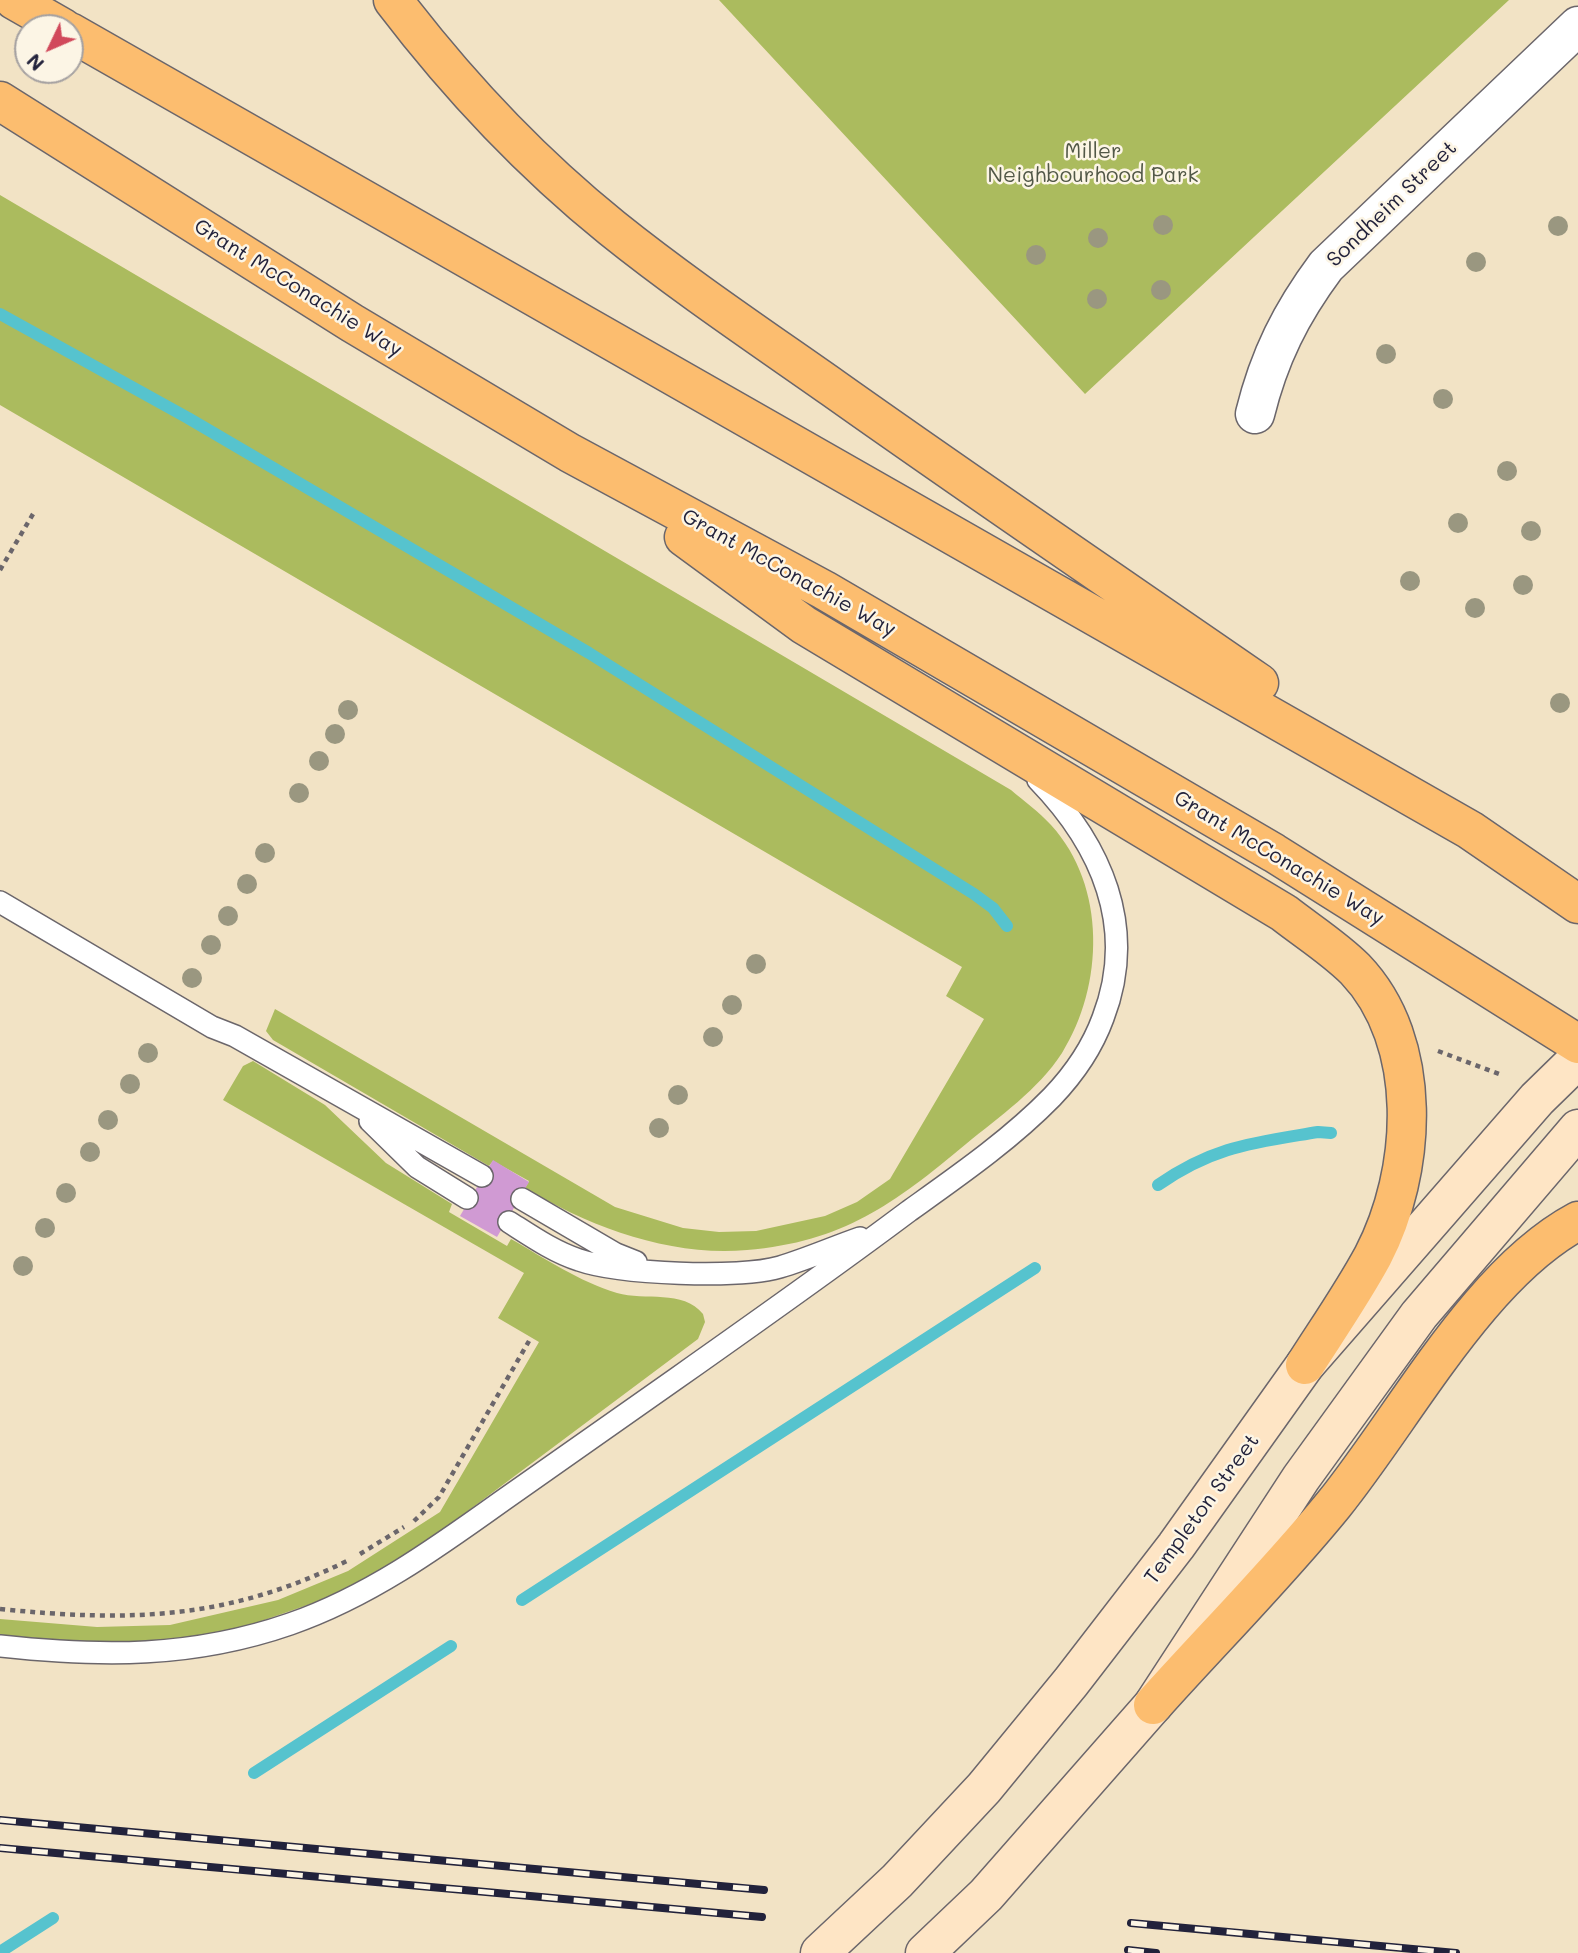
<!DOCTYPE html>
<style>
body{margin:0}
#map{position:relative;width:1578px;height:1953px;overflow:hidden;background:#f2e3c5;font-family:Mali,sans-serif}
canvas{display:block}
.north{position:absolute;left:14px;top:14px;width:70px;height:70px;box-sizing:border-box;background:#fcf5e5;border:2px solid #a5a1a1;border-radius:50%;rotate:226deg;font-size:19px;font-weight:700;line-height:28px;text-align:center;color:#22223b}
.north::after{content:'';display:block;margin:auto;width:24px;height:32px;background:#d1495b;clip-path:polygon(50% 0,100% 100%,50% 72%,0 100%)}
</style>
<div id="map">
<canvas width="1578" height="1953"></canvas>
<div class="north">N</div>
</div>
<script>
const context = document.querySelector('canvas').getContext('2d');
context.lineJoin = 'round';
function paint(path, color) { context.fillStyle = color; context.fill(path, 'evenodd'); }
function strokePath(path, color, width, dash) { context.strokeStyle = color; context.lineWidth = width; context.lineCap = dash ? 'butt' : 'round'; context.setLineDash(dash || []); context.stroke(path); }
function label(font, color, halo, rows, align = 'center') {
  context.font = font + ' Mali,sans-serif'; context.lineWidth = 5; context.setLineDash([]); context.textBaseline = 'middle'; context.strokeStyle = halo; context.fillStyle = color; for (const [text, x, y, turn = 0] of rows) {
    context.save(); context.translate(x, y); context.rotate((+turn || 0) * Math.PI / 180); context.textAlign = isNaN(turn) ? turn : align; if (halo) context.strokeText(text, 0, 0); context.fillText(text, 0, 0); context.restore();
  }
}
const green = new Path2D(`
 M 719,0 L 1509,0 L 1085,394 Z
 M 0,195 L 1011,790 C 1024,801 1039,812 1051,825 C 1107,886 1104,986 1062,1053 C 1038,1090 1000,1116 966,1144 C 894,1204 843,1242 747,1250 C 670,1257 590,1227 525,1188 L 529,1181 L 493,1161 L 489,1166 L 273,1040 L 266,1031 L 275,1009 L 615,1207 L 683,1228 L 719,1232 L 756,1231 L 825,1216 L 857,1202 L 890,1179 L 984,1019 L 946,996 L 962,967 L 0,405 Z
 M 253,1061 L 325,1105 L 386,1163 L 452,1204 L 449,1212 L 507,1246 L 511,1239 C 544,1258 580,1282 617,1293 C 645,1301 683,1289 703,1314 L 705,1322 L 698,1339 L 417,1549 L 356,1585 L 319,1601 L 247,1626 L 172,1641 L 96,1643 L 0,1635 L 0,1619 L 97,1627 L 170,1625 L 278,1600 L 348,1571 L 440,1512 L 539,1342 L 498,1318 L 524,1273 L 223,1100 L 243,1066 Z`);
const stream = new Path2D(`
 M 0,314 L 188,418 L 589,653 L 974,894 L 993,908 L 1007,926
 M 1158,1185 C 1214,1146 1253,1143 1318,1132 L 1331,1133
 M 522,1600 L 1035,1268
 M 254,1773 L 451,1646
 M 0,1952 L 53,1918`);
const building = new Path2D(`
 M 493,1160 L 529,1182 L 497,1237 L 460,1216 Z`);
const path = new Path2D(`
 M 0,570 L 33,514
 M 1438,1051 L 1502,1075
 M 414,1521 L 439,1497 L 529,1341
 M 360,1554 L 404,1527
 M 0,1609 C 130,1622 227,1620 347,1561`);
const lane = new Path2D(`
 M 0,902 L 212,1027 L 235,1036 L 482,1176
 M 370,1121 L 417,1167 L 467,1198
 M 522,1199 L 616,1254 L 636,1262
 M 509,1222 C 531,1236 554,1252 579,1260 C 619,1274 739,1279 780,1267 C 807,1259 834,1247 860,1238
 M 0,1646 C 101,1657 192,1658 290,1624 C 368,1597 435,1549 502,1501 C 560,1460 619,1419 677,1378 C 755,1323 833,1268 909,1211 C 958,1176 1010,1140 1052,1097 C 1074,1074 1092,1048 1103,1018 C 1138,927 1101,845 1038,780`);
const street = new Path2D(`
 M 1255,414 C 1269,357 1291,313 1326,266 L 1578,26`);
const secondary = new Path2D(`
 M 820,1953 L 897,1881 L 984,1788 L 1071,1682 L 1176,1546 L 1305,1365 L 1537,1099 L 1578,1059
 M 925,1953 L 986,1895 L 1153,1705 L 1301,1478 L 1419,1315 L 1578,1129`);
const primary = new Path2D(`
 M 14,0 L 63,28
 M 393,0 C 457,84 529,161 612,228 C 683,285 759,336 833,388 C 974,488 1117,585 1259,683
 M 70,32 L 1470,830 L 1578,904
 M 0,101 L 352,323 L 570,453 L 824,590 L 1274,853 L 1578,1044
 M 684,537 L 804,625 L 1284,913 C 1307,931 1334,948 1355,969 C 1425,1042 1417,1172 1373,1256 C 1353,1293 1328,1329 1305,1365
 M 1153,1705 C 1213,1638 1278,1573 1334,1504 C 1405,1416 1479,1274 1578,1221`);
const rail = new Path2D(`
 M 0,1820 L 764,1890
 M 0,1848 L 762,1917
 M 1131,1923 L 1456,1953
 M 1128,1950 L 1156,1953`);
const trees = [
 [1163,225],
 [1558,226],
 [1098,238],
 [1036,255],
 [1476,262],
 [1161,290],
 [1097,299],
 [1386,354],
 [1443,399],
 [1507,471],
 [1458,523],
 [1531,531],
 [1410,581],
 [1523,585],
 [1475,608],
 [1560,703],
 [348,710],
 [335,734],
 [319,761],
 [299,793],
 [265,853],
 [247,884],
 [228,916],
 [211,945],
 [756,964],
 [192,978],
 [732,1005],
 [713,1037],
 [148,1053],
 [130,1084],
 [678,1095],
 [108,1120],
 [659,1128],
 [90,1152],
 [66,1193],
 [45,1228],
 [23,1266]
];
const parkNames = [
 ["Miller",1093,152],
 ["Neighbourhood Park",1093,176]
];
const streetNames = [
 ["Sondheim Street",1392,204,-44],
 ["Grant McConachie Way",298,288,32],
 ["Grant McConachie Way",789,573,29],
 ["Grant McConachie Way",1279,858,31],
 ["Templeton Street",1202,1509,-54]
];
paint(green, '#abbb5e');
strokePath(stream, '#56c3ce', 12);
paint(building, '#d09ad3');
strokePath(lane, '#6b666b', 24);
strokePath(street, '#6b666b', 41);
strokePath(secondary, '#6b666b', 41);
strokePath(primary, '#6b666b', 41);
strokePath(path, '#6b666b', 4.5, [5, 5]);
strokePath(lane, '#fff', 21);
strokePath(street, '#fff', 38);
strokePath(secondary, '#fee5c5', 38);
strokePath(primary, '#fcbd6f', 38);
strokePath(rail, '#22223b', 8);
strokePath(rail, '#fcf5e5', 5, [16]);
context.fillStyle = '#9a9780';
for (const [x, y] of trees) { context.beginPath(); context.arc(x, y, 10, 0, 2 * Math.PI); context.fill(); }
label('21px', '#525847', '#fcf5e5', parkNames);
label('21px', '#22223b', '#fcf5e5', streetNames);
</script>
